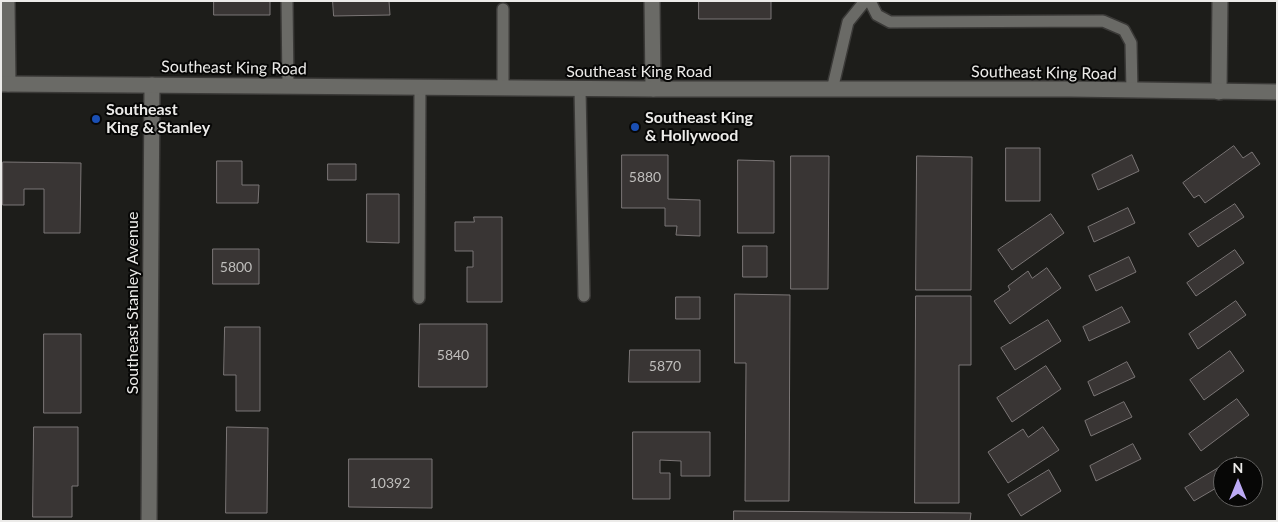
<!DOCTYPE html>
<style>
body{margin:0}
#map{position:relative;width:1278px;height:522px;overflow:hidden;background:#1d1d1a;font-family:Lato,sans-serif}
canvas{display:block}
.frame{position:absolute;inset:0;border:2px solid #ecebe9;pointer-events:none}
.north{position:absolute;left:1213px;top:457px;width:50px;height:50px;box-sizing:border-box;background:#070706;border:1px solid #636261;border-radius:50%;rotate:0deg;font-size:14px;font-weight:700;line-height:20px;text-align:center;color:#ecebe9}
.north::after{content:'';display:block;margin:auto;width:18px;height:22px;background:#bcaaf5;clip-path:polygon(50% 0,100% 100%,50% 72%,0 100%)}
</style>
<div id="map">
<canvas width="1278" height="522"></canvas>
<div class="frame"></div>
<div class="north">N</div>
</div>
<script>
const context = document.querySelector('canvas').getContext('2d');
context.lineJoin = 'round';
function paint(path, color) { context.fillStyle = color; context.fill(path, 'evenodd'); }
function strokePath(path, color, width, dash) { context.strokeStyle = color; context.lineWidth = width; context.lineCap = dash ? 'butt' : 'round'; context.setLineDash(dash || []); context.stroke(path); }
function label(font, color, halo, rows, align = 'center') {
  context.font = font + ' Lato,sans-serif'; context.lineWidth = 4; context.setLineDash([]); context.textBaseline = 'middle'; context.strokeStyle = halo; context.fillStyle = color; for (const [text, x, y, turn = 0] of rows) {
    context.save(); context.translate(x, y); context.rotate((+turn || 0) * Math.PI / 180); context.textAlign = isNaN(turn) ? turn : align; if (halo) context.strokeText(text, 0, 0); context.fillText(text, 0, 0); context.restore();
  }
}
const building = new Path2D(`
 M 214,1 L 270,1 L 270,15 L 214,15 Z
 M 333,1 L 389,1 L 390,15 L 334,16 Z
 M 699,1 L 771,1 L 771,19 L 699,19 Z
 M 1234,146 L 1243,158 L 1252,152 L 1260,164 L 1205,203 L 1199,195 L 1194,198 L 1183,183 Z
 M 1006,148 L 1040,148 L 1040,201 L 1006,201 Z
 M 622,155 L 668,155 L 668,199 L 700,200 L 700,236 L 676,235 L 677,226 L 665,226 L 665,208 L 622,208 Z
 M 1132,155 L 1139,171 L 1098,190 L 1092,175 Z
 M 791,156 L 829,156 L 828,289 L 791,289 Z
 M 917,156 L 972,157 L 971,290 L 916,290 Z
 M 738,160 L 774,161 L 774,233 L 738,233 Z
 M 217,161 L 242,161 L 242,185 L 259,185 L 258,203 L 217,203 Z
 M 3,162 L 81,163 L 80,233 L 44,233 L 44,189 L 24,189 L 24,205 L 3,205 Z
 M 328,164 L 356,164 L 356,180 L 328,180 Z
 M 367,194 L 399,194 L 399,243 L 367,242 Z
 M 1235,204 L 1244,217 L 1198,247 L 1189,234 Z
 M 1128,208 L 1135,223 L 1094,242 L 1088,227 Z
 M 1051,214 L 1064,233 L 1012,270 L 998,250 Z
 M 474,217 L 502,217 L 502,302 L 467,302 L 467,267 L 473,267 L 473,251 L 455,251 L 455,222 L 474,222 Z
 M 743,246 L 767,246 L 767,277 L 743,277 Z
 M 213,249 L 259,249 L 259,284 L 213,284 Z
 M 1235,250 L 1244,263 L 1196,296 L 1187,283 Z
 M 1129,257 L 1136,272 L 1096,291 L 1089,276 Z
 M 1047,268 L 1061,288 L 1010,324 L 994,301 L 1010,290 L 1008,286 L 1028,271 L 1032,278 Z
 M 735,294 L 790,295 L 789,501 L 745,501 L 746,363 L 735,363 Z
 M 916,296 L 971,296 L 971,365 L 959,365 L 959,503 L 915,503 Z
 M 676,297 L 700,297 L 700,319 L 676,319 Z
 M 1236,301 L 1246,315 L 1198,349 L 1189,334 Z
 M 1122,307 L 1130,322 L 1089,341 L 1083,327 Z
 M 1048,320 L 1061,341 L 1015,370 L 1001,348 Z
 M 420,324 L 487,324 L 487,387 L 419,387 Z
 M 225,327 L 260,327 L 260,411 L 236,411 L 236,375 L 224,375 Z
 M 44,334 L 81,334 L 81,413 L 44,413 Z
 M 630,350 L 700,350 L 700,382 L 629,382 Z
 M 1230,351 L 1244,371 L 1204,400 L 1190,380 Z
 M 1127,362 L 1135,377 L 1094,396 L 1088,382 Z
 M 1046,366 L 1061,389 L 1012,422 L 997,398 Z
 M 1237,399 L 1249,415 L 1201,451 L 1189,434 Z
 M 1124,402 L 1132,417 L 1091,436 L 1085,421 Z
 M 34,427 L 78,427 L 78,486 L 72,486 L 72,517 L 33,517 Z
 M 227,427 L 268,428 L 267,513 L 226,513 Z
 M 1043,427 L 1059,450 L 1008,483 L 988,452 L 1023,429 L 1028,437 Z
 M 633,432 L 710,432 L 710,476 L 681,476 L 681,461 L 660,460 L 660,473 L 670,473 L 670,499 L 633,499 Z
 M 1133,444 L 1141,459 L 1096,481 L 1090,466 Z
 M 1237,457 L 1243,467 L 1223,467 L 1223,484 L 1194,501 L 1185,488 Z
 M 349,459 L 432,459 L 432,508 L 349,507 Z
 M 1049,470 L 1061,491 L 1021,516 L 1008,495 Z
 M 734,511 L 971,513 L 970,521 L 734,521 Z`);
const service = new Path2D(`
 M 287,1 L 288,86
 M 870,1 L 877,15 L 890,22 L 1103,21 L 1124,30 L 1131,43 L 1132,91
 M 503,88 L 503,9
 M 580,89 L 584,296
 M 832,90 L 848,22 L 865,1
 M 419,298 L 420,87`);
const minor = new Path2D(`
 M 652,1 L 653,89
 M 1219,92 L 1220,1
 M 149,521 L 152,85`);
const tertiary = new Path2D(`
 M 7,1 L 8,84`);
const secondary = new Path2D(`
 M 1,84 L 653,89 L 1070,89 L 1277,92`);
const markers = [
 [96,119,5,"#1a4fb4"],
 [635,127,5,"#1a4fb4"]
];
const numberNames = [
 ["5880",645,177],
 ["5800",236,267],
 ["5840",453,355],
 ["5870",665,366],
 ["10392",390,483]
];
const streetNames = [
 ["Southeast King Road",234,68,1],
 ["Southeast King Road",639,72],
 ["Southeast King Road",1044,73,1],
 ["Southeast Stanley Avenue",133,303,-90]
];
const poiNames = [
 ["Southeast",106,110],
 ["King & Stanley",106,128],
 ["Southeast King",645,118],
 ["& Hollywood",645,136]
];
paint(building, '#393534');
strokePath(building, '#7b7676', 1);
strokePath(service, '#3a3937', 14);
strokePath(minor, '#3a3937', 18);
strokePath(tertiary, '#3a3937', 18);
strokePath(secondary, '#3a3937', 18);
strokePath(service, '#6a6a66', 11);
strokePath(minor, '#6a6a66', 15);
strokePath(tertiary, '#6a6a66', 15);
strokePath(secondary, '#6a6a66', 15);
for (const [x, y, r, color] of markers) { const dot = new Path2D(); dot.arc(x, y, r, 0, 2 * Math.PI); context.fillStyle = color; context.fill(dot); strokePath(dot, '#070706', 2); }
label('14px', '#bfbebc', null, numberNames);
label('16px', '#ecebe9', '#070706', streetNames);
label('bold 16px', '#ecebe9', '#070706', poiNames, 'left');
</script>
